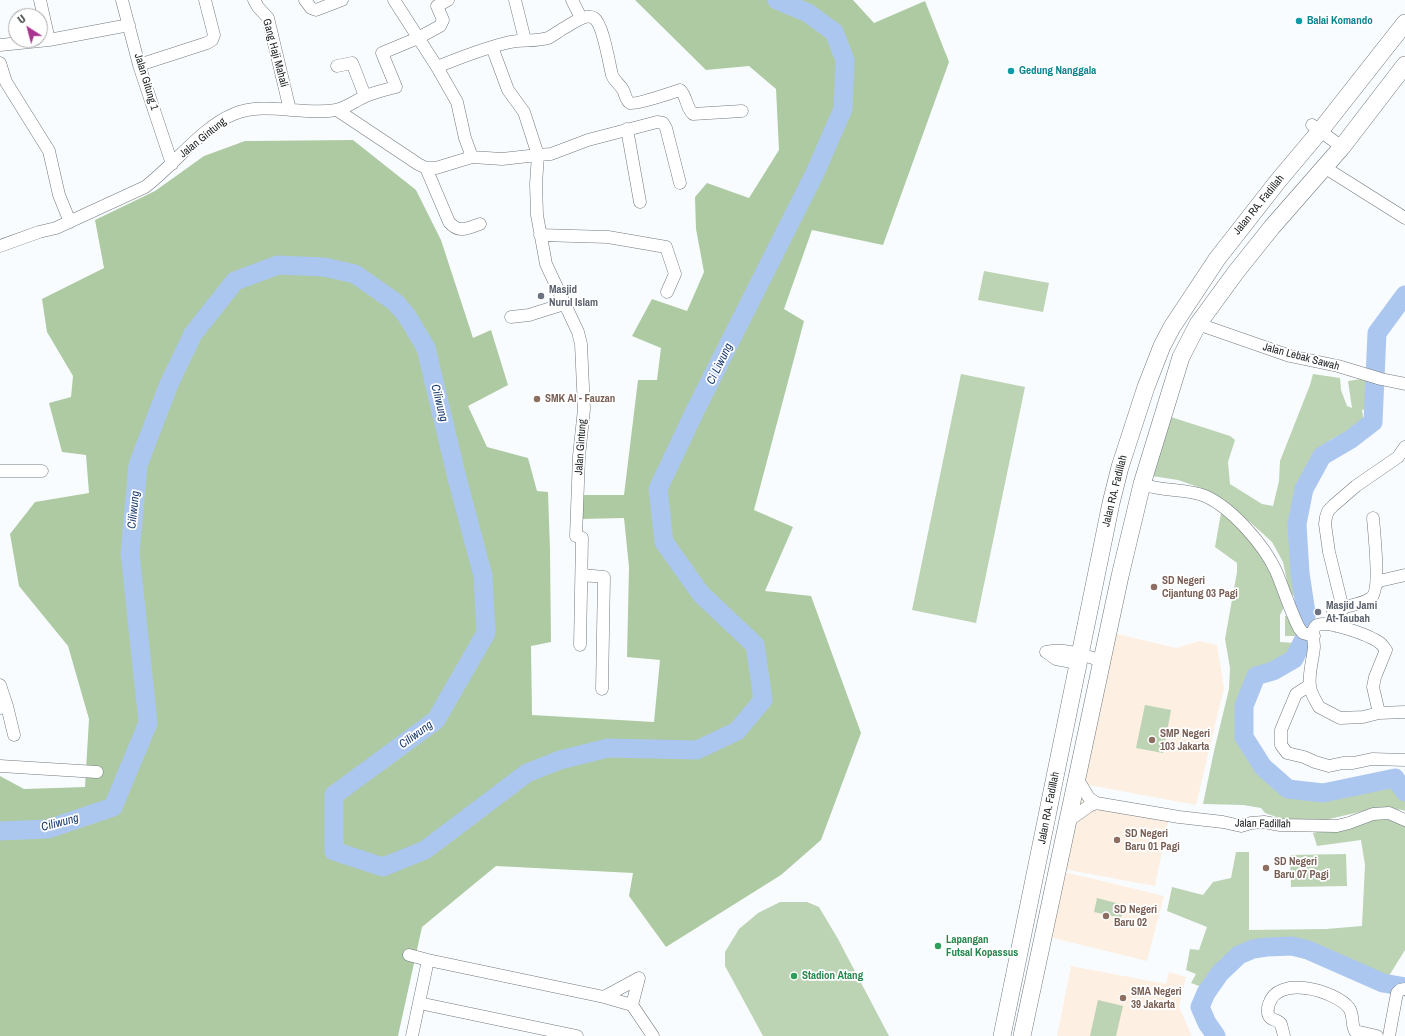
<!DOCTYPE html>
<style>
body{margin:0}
#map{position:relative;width:1405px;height:1036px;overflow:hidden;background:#f9fcff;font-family:"Archivo Narrow",sans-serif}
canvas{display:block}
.north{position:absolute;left:8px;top:8px;width:40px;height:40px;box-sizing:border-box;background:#fff;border:1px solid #a7a8a9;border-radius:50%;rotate:324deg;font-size:11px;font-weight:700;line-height:16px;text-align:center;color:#222527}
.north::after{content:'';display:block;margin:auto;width:14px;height:18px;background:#a8358f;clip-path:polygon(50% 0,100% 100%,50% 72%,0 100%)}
</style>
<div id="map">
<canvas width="1405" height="1036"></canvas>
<div class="north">U</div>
</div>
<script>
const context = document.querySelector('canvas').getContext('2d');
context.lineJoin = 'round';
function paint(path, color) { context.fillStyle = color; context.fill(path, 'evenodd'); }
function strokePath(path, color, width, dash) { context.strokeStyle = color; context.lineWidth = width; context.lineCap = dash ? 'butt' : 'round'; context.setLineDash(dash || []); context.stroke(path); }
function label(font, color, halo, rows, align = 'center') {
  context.font = font + ' "Archivo Narrow",sans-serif'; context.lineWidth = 3.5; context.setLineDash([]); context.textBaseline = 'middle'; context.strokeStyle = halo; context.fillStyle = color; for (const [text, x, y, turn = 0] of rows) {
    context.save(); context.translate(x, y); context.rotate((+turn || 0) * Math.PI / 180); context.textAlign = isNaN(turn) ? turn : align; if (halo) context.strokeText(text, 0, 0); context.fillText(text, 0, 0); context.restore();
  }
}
const education = new Path2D(`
 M 1113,633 L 1176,648 L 1199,641 L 1217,645 L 1224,688 L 1196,805 L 1083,784 Z
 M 1078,794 L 1170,812 L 1155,886 L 1063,869 Z
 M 1065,872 L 1164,896 L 1147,961 L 1049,937 Z
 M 1071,966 L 1166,984 L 1169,972 L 1186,977 L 1179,1007 L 1192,1036 L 1057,1036 Z`);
const green = new Path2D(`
 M 984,271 L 1049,283 L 1043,312 L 978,300 Z
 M 961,374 L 1025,387 L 976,623 L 912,610 Z
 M 1313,374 L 1340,378 L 1341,390 L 1347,406 L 1352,408 L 1348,381 L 1368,378 L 1373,408 L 1362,410 L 1364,422 L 1359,426 L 1330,440 L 1324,449 L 1305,471 L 1293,511 L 1291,525 L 1290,558 L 1294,585 L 1299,601 L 1289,591 L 1283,562 L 1272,542 L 1250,522 L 1215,496 L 1201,488 L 1178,480 L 1152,476 L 1171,417 L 1230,436 L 1235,440 L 1228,462 L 1230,484 L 1262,504 L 1273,506 L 1279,481 L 1280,461 L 1310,385 Z
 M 1221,513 L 1232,520 L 1260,553 L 1273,578 L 1284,607 L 1280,615 L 1280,642 L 1296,643 C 1286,662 1275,663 1256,668 C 1244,687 1241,698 1239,720 C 1238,725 1237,730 1238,735 C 1240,753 1272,786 1288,794 C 1293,796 1322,800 1327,800 C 1343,799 1357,793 1372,789 C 1377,787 1384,787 1390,786 L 1405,800 L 1405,811 L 1403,810 L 1377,808 L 1316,822 L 1285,820 L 1265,813 L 1261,808 L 1243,805 L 1203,804 L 1214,751 L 1229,689 L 1230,668 L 1225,639 L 1237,572 L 1237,563 L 1215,547 Z
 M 1285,616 L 1297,616 L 1298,636 L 1285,636 Z
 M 1145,705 L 1171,710 L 1163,753 L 1136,748 Z
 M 1376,817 L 1394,818 L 1405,825 L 1405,950 L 1387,979 L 1349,964 L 1314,947 L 1281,941 L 1251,946 L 1226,961 L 1204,988 L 1191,983 L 1196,974 L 1186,970 L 1190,949 L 1199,950 L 1207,927 L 1167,911 L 1172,887 L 1203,895 L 1213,882 L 1231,878 L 1236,852 L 1249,852 L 1249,930 L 1326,929 L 1362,926 L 1365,865 L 1361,840 L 1317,846 L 1313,833 L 1360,823 Z
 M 1346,854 L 1347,886 L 1291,887 L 1290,855 Z
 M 1097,898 L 1124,905 L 1121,918 L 1094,912 Z
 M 780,902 L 807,902 L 819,907 L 838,939 L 889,1036 L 763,1036 L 725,966 L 725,952 L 739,929 L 758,913 Z
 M 1098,1000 L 1123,1006 L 1116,1036 L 1090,1036 Z`);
const forest = new Path2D(`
 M 635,0 L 853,0 L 874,23 L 925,1 L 949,62 L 883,245 L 812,230 L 784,309 L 804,321 L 754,510 L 793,527 L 765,591 L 811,596 L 861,733 L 821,840 L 781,875 L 666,947 L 629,896 L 633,873 L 496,866 L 422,927 L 398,1036 L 0,1036 L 0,776 L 24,789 L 85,787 L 89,719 L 68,646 L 19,586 L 10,534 L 35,502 L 89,493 L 86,455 L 62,452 L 49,403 L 71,397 L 73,376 L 47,332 L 42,299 L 104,268 L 95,220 L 155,191 L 204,156 L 245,141 L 353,140 L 416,190 L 441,240 L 473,338 L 491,330 L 508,385 L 468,406 L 487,447 L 528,458 L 537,491 L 548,492 L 550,550 L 551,642 L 531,646 L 532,715 L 654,722 L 660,660 L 627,657 L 629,567 L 624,518 L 581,519 L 580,495 L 624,495 L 638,380 L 657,380 L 661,348 L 632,336 L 652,299 L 687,311 L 704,272 L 696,229 L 695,197 L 707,183 L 749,198 L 779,150 L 776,89 L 749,66 L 706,70 Z`);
const river = new Path2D(`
 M 1405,295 L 1377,333 L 1373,422 L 1351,439 L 1322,456 L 1304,489 L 1297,524 L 1300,573 L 1306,613 L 1305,637 L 1294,659 L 1273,671 L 1256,676 L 1244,706 L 1244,737 L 1263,767 L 1288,789 L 1323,793 L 1395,778 L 1405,792
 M 0,831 L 48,829 L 113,807 L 148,723 L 130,553 L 138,465 L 169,384 L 193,334 L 235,281 L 278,265 L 324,267 L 355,274 L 395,302 L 407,316 L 426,348 L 457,478 L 483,576 L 486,633 L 436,720 L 334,795 L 334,851 L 383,867 L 425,850 L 527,773 L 560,760 L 608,748 L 697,750 L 737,731 L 763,700 L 755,645 L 701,594 L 664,542 L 658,489 L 696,409 L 815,173 L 843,109 L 845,60 L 834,32 L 808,13 L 777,0
 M 1216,1036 L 1207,1023 L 1200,1007 L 1206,993 L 1220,973 L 1239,955 L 1253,949 L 1267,947 L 1292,946 L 1308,950 L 1383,983 L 1405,987`);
const minor = new Path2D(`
 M 40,0 L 49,40
 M 122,0 L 139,65 L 172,164
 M 254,0 L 258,7 L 268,18 L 290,110
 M 305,0 L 311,8 L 316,10 L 342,0
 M 394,0 L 437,67 L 457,102 L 465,138 L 472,157
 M 515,0 L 525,40
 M 572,0 L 581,18
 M 0,45 L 49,40 L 129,25
 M 492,47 L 508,90 L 524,112 L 538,155 L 551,154 L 588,140 L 657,122 L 663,123 L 666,128 L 680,183
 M 0,63 L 6,82 L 49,151 L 59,195 L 70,222
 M 139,65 L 207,43 L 212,40 L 214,35 L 205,0
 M 337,66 L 352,63 L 353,65 L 365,96
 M 437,67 C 459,58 482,49 506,43 C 519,39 534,42 548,38 C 554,35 560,30 566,27 C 572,23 587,13 594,18 C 603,24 609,63 612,75 C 614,81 620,84 623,90 C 625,93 626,101 630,103 C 636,105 671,93 680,90 C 687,96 686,108 693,114 L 742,111
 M 337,110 L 418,164 L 426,168 L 436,168 L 472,157 L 502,159 L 538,155 L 536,184 L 537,215 L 546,264 L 578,332 L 581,344 L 584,409 L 579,456 L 576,536 L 582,538 L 580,645
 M 1312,125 L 1342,147
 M 627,129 L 640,202
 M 1324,167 L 1405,218
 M 426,168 L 449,222 C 459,234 467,228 480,224
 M 540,235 L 608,237 L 666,247 L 675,274 L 667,292
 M 0,246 L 39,232 L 56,228 L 145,187 C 173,166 203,126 234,114 C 264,101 305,116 336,110 C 346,108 355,101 364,97 C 374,92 385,90 396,87 L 382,53 L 418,38 L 440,26 L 443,20 L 437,6 L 448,0
 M 511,317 L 529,315 L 564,304
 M 1198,324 L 1290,356 L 1338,366 L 1381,379 L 1405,384
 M 0,471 L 42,471
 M 1142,484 C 1162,492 1186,488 1205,496 C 1232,508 1264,545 1276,571 C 1284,590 1290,610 1299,628 L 1303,633 L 1314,636
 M 582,575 L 604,577 L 602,689
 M 1376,585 L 1379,581 L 1405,575
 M 1343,609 L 1329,552 L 1325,524 L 1326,517 L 1328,511 L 1334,505 L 1356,486 L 1398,457 L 1405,447
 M 1337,626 L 1333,611 C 1342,606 1363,605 1371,598 C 1381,591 1374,531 1373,518
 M 1046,652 C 1065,648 1083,655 1102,661
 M 1046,652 L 1056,659 L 1077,663
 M 0,685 L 7,706 L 0,708
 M 1310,685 L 1296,694 L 1281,730 L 1281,745 L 1287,753 L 1304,757 L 1315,762 L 1329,766 L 1343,763 L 1353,763 L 1372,759 L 1405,760
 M 7,706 L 14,735
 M 1379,713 L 1373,687 L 1375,677 L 1386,650 C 1384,648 1383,645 1380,643 C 1371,636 1324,618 1316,626 C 1311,630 1314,642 1314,647 C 1313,660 1308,674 1310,687 C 1311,694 1316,701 1319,707 L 1340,718 L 1363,717 L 1379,713 L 1405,712
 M 0,766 L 97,772
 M 1077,778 L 1089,798 L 1096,803 L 1179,817 L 1223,822 L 1241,826 L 1251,823 L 1264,822 L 1280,825 L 1337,826 L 1349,823 L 1373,814 L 1389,813 L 1405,820
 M 1068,821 L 1089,806 L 1096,803
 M 409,955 L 428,960 L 604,997 L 632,1005 L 653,1036
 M 604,997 L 639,978 L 632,1005
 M 419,1003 L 577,1036
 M 412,1036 L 428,960
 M 1284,1036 L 1281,1024 C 1278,1020 1271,1020 1269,1016 C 1267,1013 1268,1007 1269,1004 C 1278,974 1336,991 1349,1008 C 1354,1015 1351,1024 1355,1031 L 1377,1036
 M 1389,1036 L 1397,993 L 1400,990 L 1405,989`);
const secondary = new Path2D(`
 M 1002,1036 L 1111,503 L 1120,467 L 1146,387 L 1162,346 L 1172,327 L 1217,259 L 1278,181 L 1320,131 L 1405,23
 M 1022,1036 L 1120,576 L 1142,484 L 1181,357 L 1198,324 L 1236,272 L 1272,227 L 1342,147 L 1405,65`);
const markers = [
 [1299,21,4,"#0f9aa8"],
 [1011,71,4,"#0f9aa8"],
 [541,296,4,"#6b7280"],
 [537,399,4,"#8d6e63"],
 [1154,587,4,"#8d6e63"],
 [1318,612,4,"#6b7280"],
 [1152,740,4,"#8d6e63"],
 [1117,840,4,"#8d6e63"],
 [1266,868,4,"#8d6e63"],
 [1106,916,4,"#8d6e63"],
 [938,946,4,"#2e9e5b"],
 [794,976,4,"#2e9e5b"],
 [1123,998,4,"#8d6e63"]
];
const cultureNames = [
 ["Balai Komando",1307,21],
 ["Gedung Nanggala",1019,71]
];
const streetNames = [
 ["Gang Haji Mahali",275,53,75],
 ["Jalan Gitung 1",146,82,73],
 ["Jalan Gintung",203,138,-39],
 ["Jalan RA. Fadillah",1259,205,-51],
 ["Jalan Lebak Sawah",1301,357,15],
 ["Jalan Gintung",581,447,-86],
 ["Jalan RA. Fadillah",1115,491,-76],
 ["Jalan RA. Fadillah",1049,808,-79],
 ["Jalan Fadillah",1263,824,1]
];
const worshipNames = [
 ["Masjid",549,290],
 ["Nurul Islam",549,303],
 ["Masjid Jami",1326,606],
 ["At-Taubah",1326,619]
];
const educationNames = [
 ["SMK Al - Fauzan",545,399],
 ["SD Negeri",1162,581],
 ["Cijantung 03 Pagi",1162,594],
 ["SMP Negeri",1160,734],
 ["103 Jakarta",1160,747],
 ["SD Negeri",1125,834],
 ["Baru 01 Pagi",1125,847],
 ["SD Negeri",1274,862],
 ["Baru 07 Pagi",1274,875],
 ["SD Negeri",1114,910],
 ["Baru 02",1114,923],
 ["SMA Negeri",1131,992],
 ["39 Jakarta",1131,1005]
];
const leisureNames = [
 ["Lapangan",946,940],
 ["Futsal Kopassus",946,953],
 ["Stadion Atang",802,976]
];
const waterNames = [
 ["Ci Liwung",720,364,-64],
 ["Ciliwung",439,403,76],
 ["Ciliwung",134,510,-84],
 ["Ciliwung",416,735,-36],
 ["Ciliwung",60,823,-15]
];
paint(education, '#fdefe1');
paint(green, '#bcd3b4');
paint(forest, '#adcaa2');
strokePath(river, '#acc7ef', 19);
strokePath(minor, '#72797f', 13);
strokePath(secondary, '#72797f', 18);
strokePath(minor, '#fff', 12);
strokePath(secondary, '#fff', 17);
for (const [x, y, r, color] of markers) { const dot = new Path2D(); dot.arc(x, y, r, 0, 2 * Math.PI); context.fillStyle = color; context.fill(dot); strokePath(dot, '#fff', 1.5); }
label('bold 11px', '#0d838f', '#fff', cultureNames, 'left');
label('11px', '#222527', '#fff', streetNames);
label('bold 11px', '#5b616d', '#fff', worshipNames, 'left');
label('bold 11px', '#785e54', '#fff', educationNames, 'left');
label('bold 11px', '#27864d', '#fff', leisureNames, 'left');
label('italic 12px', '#1a3b6d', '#fff', waterNames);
</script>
